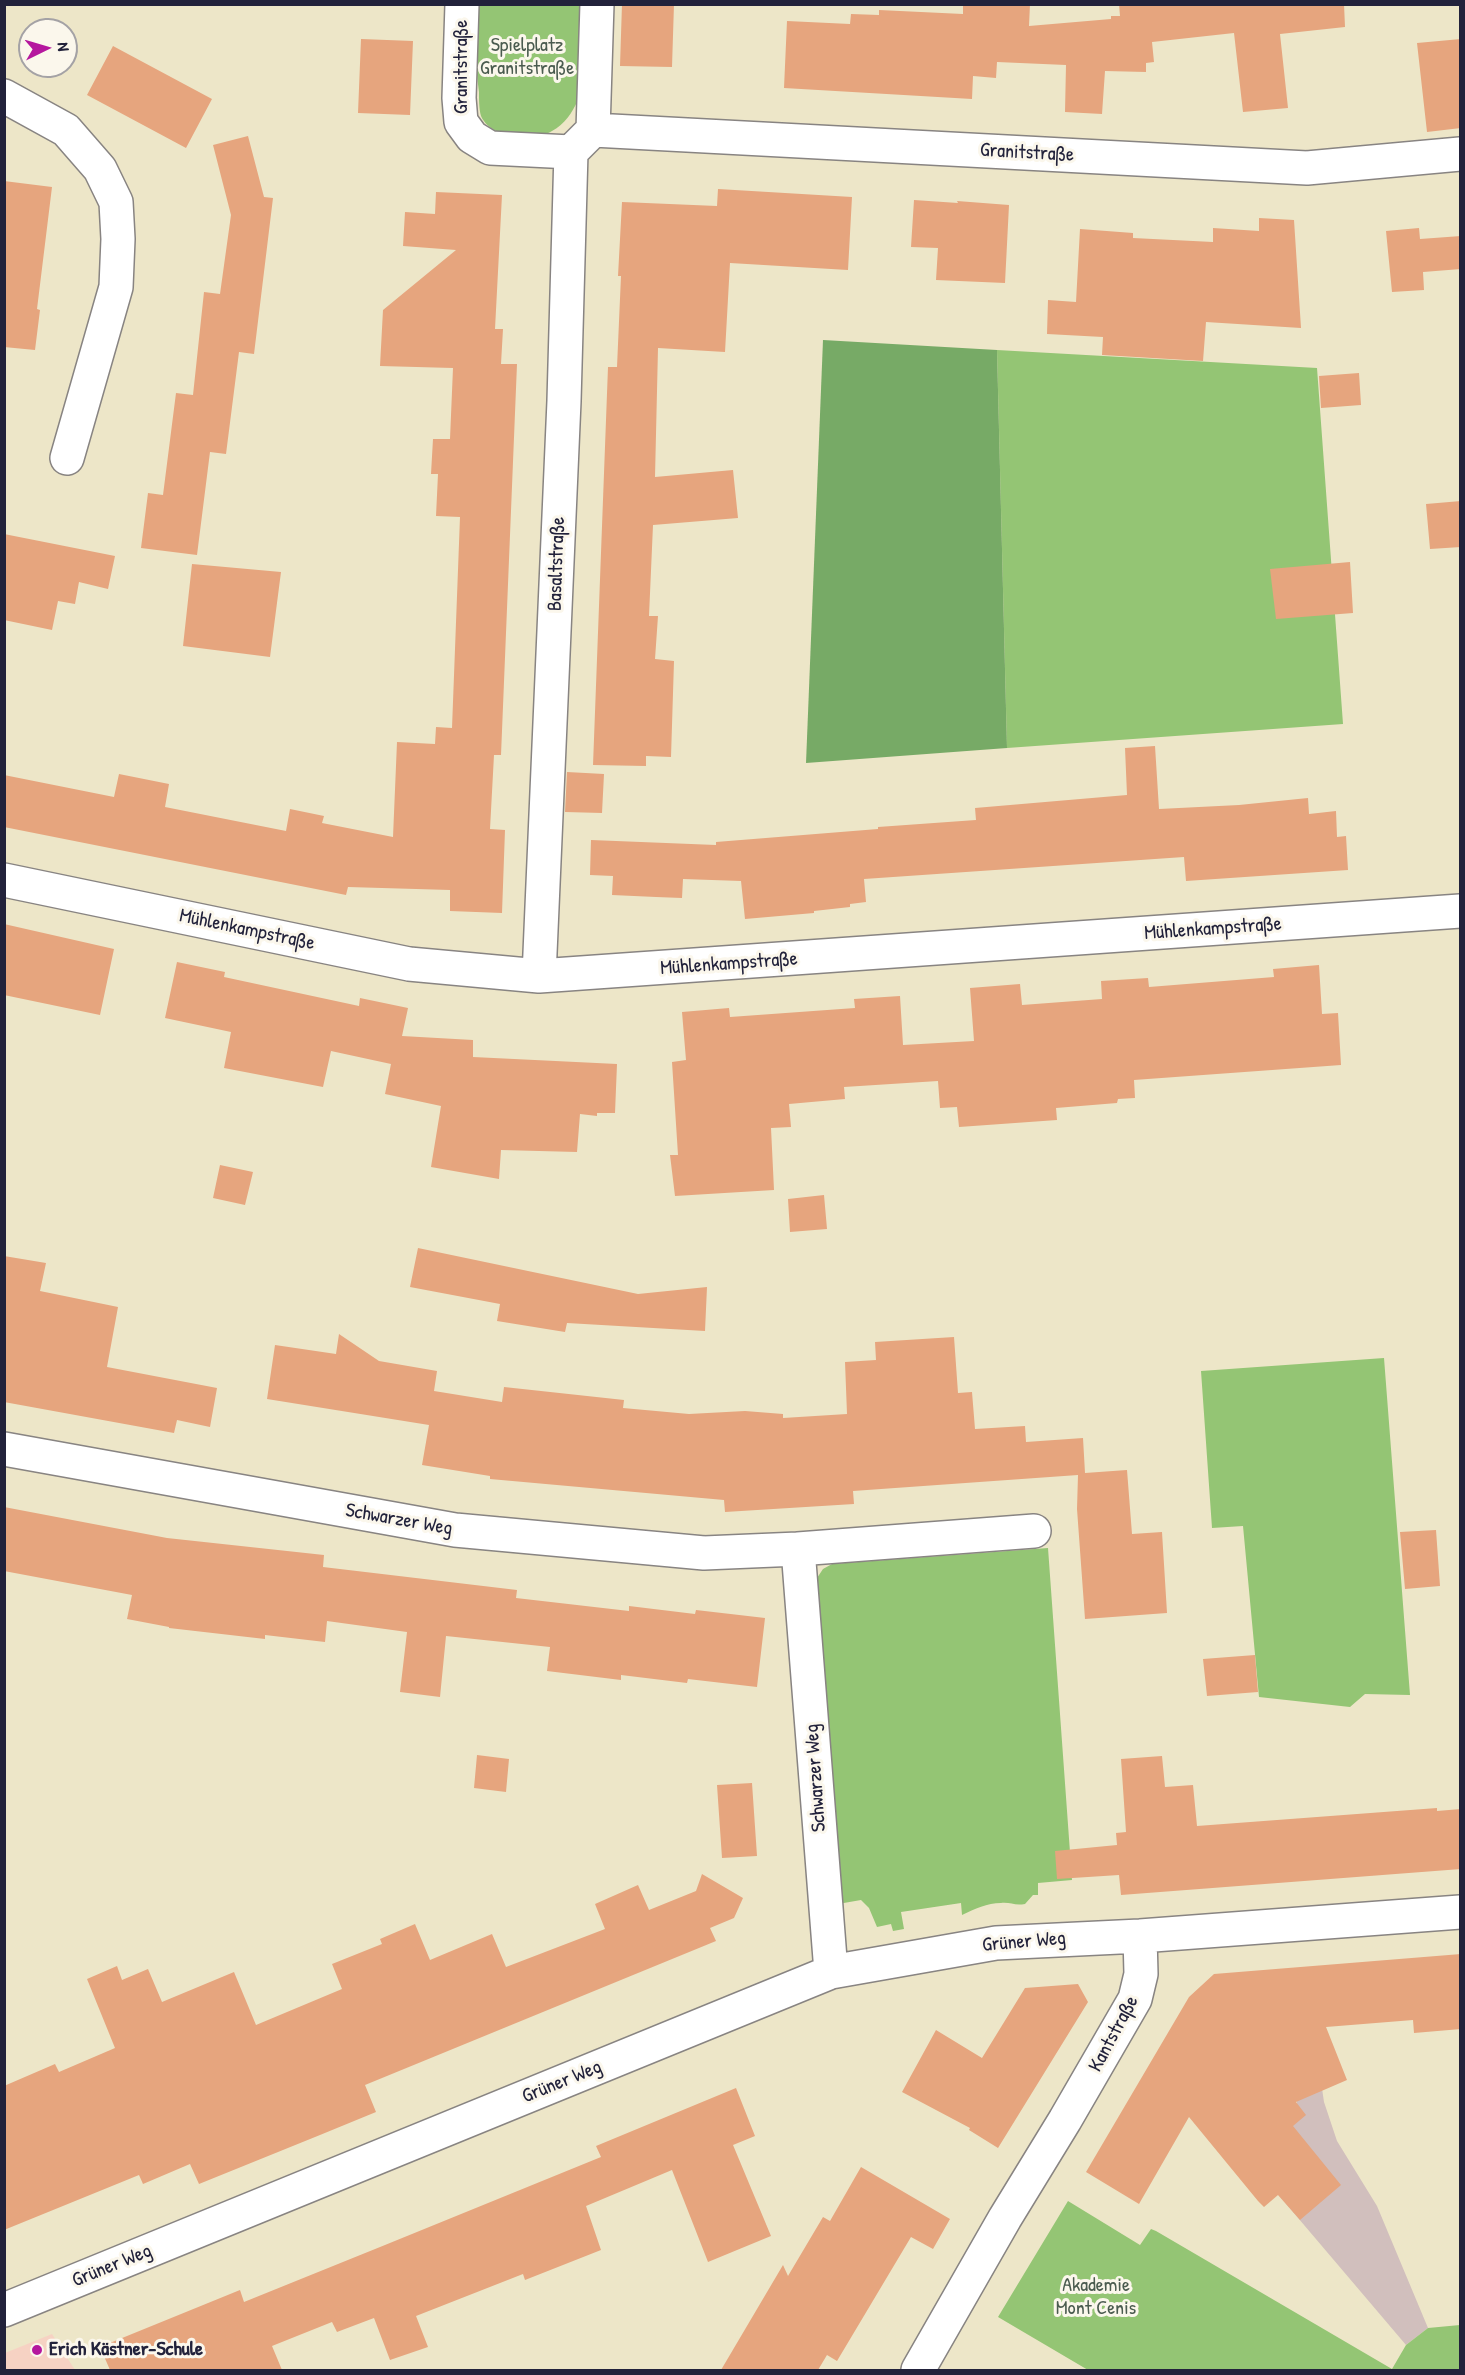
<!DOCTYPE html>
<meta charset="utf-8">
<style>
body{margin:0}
#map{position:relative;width:1465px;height:2375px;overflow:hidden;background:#ede6c8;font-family:"Patrick Hand",sans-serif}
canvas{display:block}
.frame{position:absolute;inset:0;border:6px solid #22223b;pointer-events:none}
.north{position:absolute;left:18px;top:18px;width:60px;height:60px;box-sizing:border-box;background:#fbf7ec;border:2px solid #a4a2a5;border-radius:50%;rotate:85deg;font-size:16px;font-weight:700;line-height:24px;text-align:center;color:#22223b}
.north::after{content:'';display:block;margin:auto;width:21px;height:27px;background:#b5179e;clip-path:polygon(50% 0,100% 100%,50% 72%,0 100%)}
</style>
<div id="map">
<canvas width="1465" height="2375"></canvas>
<div class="frame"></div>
<div class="north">N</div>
</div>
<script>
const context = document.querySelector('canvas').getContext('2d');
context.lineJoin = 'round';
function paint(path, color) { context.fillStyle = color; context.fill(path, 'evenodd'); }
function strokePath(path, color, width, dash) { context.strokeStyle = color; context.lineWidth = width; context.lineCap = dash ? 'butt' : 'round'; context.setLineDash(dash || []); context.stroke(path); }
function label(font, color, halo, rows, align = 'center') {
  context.font = font + ' "Patrick Hand",sans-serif'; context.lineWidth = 6; context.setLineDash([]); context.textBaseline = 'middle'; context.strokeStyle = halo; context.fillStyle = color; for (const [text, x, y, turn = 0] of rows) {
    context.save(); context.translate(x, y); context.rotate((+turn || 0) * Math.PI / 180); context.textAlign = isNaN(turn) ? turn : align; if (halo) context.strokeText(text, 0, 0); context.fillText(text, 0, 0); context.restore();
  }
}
const built = new Path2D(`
 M 52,2334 L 75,2370 L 5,2370 L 5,2353 Z`);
const industrial = new Path2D(`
 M 1319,2068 L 1324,2102 L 1337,2141 L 1377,2206 L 1428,2328 L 1406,2345 L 1276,2192 L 1297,2103 L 1294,2070 Z`);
const green = new Path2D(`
 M 476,5 L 581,5 L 578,100 C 572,113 565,124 552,131 C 533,142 491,139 481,116 C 479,109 479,99 479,92 C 475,63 475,35 476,5 Z
 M 997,350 L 1317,368 L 1343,724 L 1007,748 Z
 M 1384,1358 L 1410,1695 L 1365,1694 L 1350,1707 L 1259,1697 L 1243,1526 L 1212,1528 L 1201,1371 Z
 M 1048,1548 L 1072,1880 L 1038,1883 L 1038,1895 L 1033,1895 L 1025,1904 C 1014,1906 1011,1902 1001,1903 C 987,1903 975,1909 962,1915 L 961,1903 L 901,1912 L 904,1929 L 893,1931 L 891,1924 L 877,1927 L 869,1908 L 861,1900 L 838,1904 L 817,1578 L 823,1569 L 832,1564 Z
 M 1068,2201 L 1140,2245 L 1151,2229 L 1156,2231 L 1392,2369 L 1406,2345 L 1428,2328 L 1460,2325 L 1460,2370 L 1088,2370 L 998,2317 Z`);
const forest = new Path2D(`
 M 823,340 L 997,350 L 1007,748 L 806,763 Z`);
const building = new Path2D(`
 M 622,4 L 674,4 L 672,67 L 620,66 Z
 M 963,4 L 1030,4 L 1029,26 L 1111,19 L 1111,16 L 1120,16 L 1119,4 L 1344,4 L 1345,27 L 1280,34 L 1288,108 L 1243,112 L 1234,33 L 1152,42 L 1154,62 L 1146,63 L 1146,72 L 1105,71 L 1102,114 L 1065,112 L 1066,65 L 997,62 L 996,78 L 973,76 L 972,99 L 784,88 L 787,21 L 850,24 L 851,14 L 879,15 L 879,10 L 963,14 Z
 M 361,39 L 413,41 L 410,115 L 358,113 Z
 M 1461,39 L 1461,128 L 1427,132 L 1417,43 Z
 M 113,46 L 212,99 L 186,148 L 87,95 Z
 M 248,136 L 264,197 L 273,198 L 254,354 L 239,352 L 226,454 L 210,452 L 197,555 L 141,548 L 148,493 L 163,495 L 176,393 L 193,395 L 204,292 L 220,294 L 231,215 L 213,145 Z
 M 4,181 L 52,187 L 37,309 L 40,310 L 35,350 L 4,347 Z
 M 718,189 L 852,197 L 848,270 L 730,263 L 725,352 L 658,348 L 655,477 L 733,470 L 738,518 L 653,525 L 649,616 L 658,616 L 655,659 L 674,661 L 671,757 L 646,756 L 646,766 L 593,765 L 608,367 L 617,367 L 621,276 L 618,276 L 622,202 L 717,206 Z
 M 436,192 L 502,195 L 495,329 L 503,329 L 501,364 L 517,364 L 501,755 L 494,755 L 490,829 L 505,830 L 502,913 L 450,911 L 450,890 L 348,887 L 346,895 L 4,827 L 4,775 L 114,797 L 119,774 L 169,784 L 165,807 L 286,831 L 290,809 L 324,816 L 322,823 L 393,837 L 397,742 L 435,744 L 436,727 L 452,728 L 460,517 L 436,516 L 438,474 L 431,474 L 433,439 L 450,439 L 453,368 L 380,366 L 383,310 L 456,250 L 403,246 L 405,212 L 435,214 Z
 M 914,200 L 958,203 L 957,201 L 1009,205 L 1005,283 L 936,280 L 938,248 L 911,247 Z
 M 1259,218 L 1294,220 L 1301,328 L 1206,322 L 1203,361 L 1102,355 L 1103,337 L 1047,334 L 1048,300 L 1076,302 L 1080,229 L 1133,233 L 1133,238 L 1213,242 L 1213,228 L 1259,231 Z
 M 1419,228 L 1420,239 L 1461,236 L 1461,269 L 1423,272 L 1424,290 L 1392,292 L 1386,231 Z
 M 1359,373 L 1361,405 L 1321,408 L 1319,376 Z
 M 1461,501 L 1461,547 L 1430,549 L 1426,504 Z
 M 4,534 L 115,556 L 108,589 L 79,582 L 75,604 L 58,601 L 52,630 L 4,620 Z
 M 1350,562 L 1353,613 L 1276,619 L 1270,569 Z
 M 192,564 L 281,572 L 270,657 L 183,646 Z
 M 1155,746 L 1159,809 L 1239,805 L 1308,798 L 1309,814 L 1336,811 L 1337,837 L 1346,836 L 1348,870 L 1186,881 L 1184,857 L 864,879 L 866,902 L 850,904 L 850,907 L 814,911 L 814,913 L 745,919 L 741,881 L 683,879 L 682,898 L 656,897 L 612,895 L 613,876 L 590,875 L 591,840 L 716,845 L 716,842 L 878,829 L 878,827 L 976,820 L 975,808 L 1127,795 L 1125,748 Z
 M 567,772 L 604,774 L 602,813 L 565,812 Z
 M 4,924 L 114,949 L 100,1015 L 4,995 Z
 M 177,962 L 225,972 L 224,977 L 359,1006 L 360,998 L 408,1008 L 402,1036 L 473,1040 L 473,1057 L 617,1064 L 615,1113 L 597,1113 L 597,1116 L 580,1114 L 577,1152 L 501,1150 L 499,1179 L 431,1167 L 441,1106 L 385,1094 L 391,1064 L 331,1051 L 323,1087 L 224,1068 L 231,1032 L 165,1018 Z
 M 1319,965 L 1322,1014 L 1338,1013 L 1341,1065 L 1134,1080 L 1135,1098 L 1118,1099 L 1117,1103 L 1056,1108 L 1057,1120 L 959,1127 L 957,1107 L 940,1108 L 938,1081 L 844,1087 L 845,1099 L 789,1104 L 791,1127 L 771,1128 L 774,1190 L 675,1196 L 670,1155 L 678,1155 L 672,1062 L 686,1060 L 682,1012 L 729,1008 L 730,1017 L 855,1008 L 854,999 L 900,996 L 903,1045 L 974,1041 L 970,988 L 1020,984 L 1022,1005 L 1102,999 L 1101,981 L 1148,978 L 1149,987 L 1274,977 L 1273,969 Z
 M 220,1165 L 253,1172 L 245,1205 L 213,1198 Z
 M 824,1195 L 827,1229 L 790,1232 L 788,1199 Z
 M 418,1248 L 638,1294 L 707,1287 L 705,1331 L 567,1323 L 565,1332 L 497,1321 L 500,1304 L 410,1287 Z
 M 4,1256 L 46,1263 L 40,1291 L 118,1307 L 107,1367 L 217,1388 L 210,1427 L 177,1420 L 174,1433 L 4,1402 Z
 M 339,1334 L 379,1361 L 437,1371 L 434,1391 L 502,1402 L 504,1387 L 624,1400 L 623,1408 L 689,1414 L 745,1411 L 783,1414 L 783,1418 L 847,1414 L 845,1362 L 876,1360 L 875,1342 L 954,1337 L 958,1393 L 972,1392 L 975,1429 L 1025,1426 L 1026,1442 L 1083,1438 L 1085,1473 L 1127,1470 L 1132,1534 L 1162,1532 L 1167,1613 L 1085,1619 L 1077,1509 L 1078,1475 L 853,1491 L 854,1504 L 725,1512 L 724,1500 L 490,1479 L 490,1476 L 422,1465 L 429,1425 L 267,1399 L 275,1345 L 336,1354 Z
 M 4,1507 L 167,1538 L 324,1555 L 323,1567 L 517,1590 L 516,1598 L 629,1611 L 629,1606 L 695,1614 L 696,1610 L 765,1618 L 757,1687 L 688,1679 L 687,1683 L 621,1675 L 621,1680 L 547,1671 L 550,1647 L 446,1636 L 440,1697 L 400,1692 L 407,1632 L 327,1621 L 325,1642 L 265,1635 L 265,1639 L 169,1628 L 169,1627 L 127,1619 L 132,1595 L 4,1571 Z
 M 1436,1530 L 1440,1586 L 1405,1589 L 1400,1532 Z
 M 1255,1655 L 1258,1692 L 1207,1696 L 1203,1659 Z
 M 477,1755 L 509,1759 L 506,1792 L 474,1788 Z
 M 1162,1756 L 1165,1787 L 1193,1785 L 1197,1826 L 1437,1808 L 1437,1811 L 1461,1809 L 1461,1869 L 1121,1895 L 1119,1875 L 1057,1879 L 1055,1851 L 1117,1845 L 1116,1833 L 1126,1832 L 1121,1759 Z
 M 752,1783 L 757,1856 L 722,1858 L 717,1785 Z
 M 702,1874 L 743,1898 L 734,1918 L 710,1928 L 716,1941 L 365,2085 L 376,2112 L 320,2135 L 199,2184 L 190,2164 L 143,2184 L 139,2175 L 4,2230 L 4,2086 L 55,2064 L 59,2072 L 115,2048 L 87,1979 L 117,1966 L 122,1980 L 148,1969 L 162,2002 L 234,1972 L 256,2025 L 342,1989 L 332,1964 L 382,1944 L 380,1939 L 415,1924 L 430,1960 L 492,1934 L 506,1967 L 605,1929 L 595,1904 L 638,1885 L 649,1910 L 696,1891 Z
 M 1461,1954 L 1461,2029 L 1414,2033 L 1413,2020 L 1326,2027 L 1347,2080 L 1296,2102 L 1306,2115 L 1293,2126 L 1341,2185 L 1300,2220 L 1278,2195 L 1264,2207 L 1258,2201 L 1189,2117 L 1139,2204 L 1086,2172 L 1189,1997 L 1214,1974 Z
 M 1078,1984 L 1088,2002 L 998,2148 L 969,2130 L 970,2128 L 902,2092 L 936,2030 L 982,2058 L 1025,1988 Z
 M 736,2088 L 755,2136 L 733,2145 L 771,2236 L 708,2262 L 672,2170 L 586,2206 L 601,2250 L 525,2280 L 523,2274 L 416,2316 L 428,2347 L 390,2360 L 374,2318 L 337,2332 L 332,2322 L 272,2346 L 282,2370 L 110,2370 L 100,2347 L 240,2290 L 244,2302 L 385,2245 L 601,2157 L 596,2146 Z
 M 861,2167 L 950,2219 L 933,2249 L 911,2237 L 837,2361 L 827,2355 L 818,2370 L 721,2370 L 783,2265 L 788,2276 L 823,2217 L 830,2221 Z`);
const minor = new Path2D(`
 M 462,4 L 459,98 L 461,122 L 472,137 L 490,148 L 571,152 L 593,130 L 597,4
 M 4,96 L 66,130 L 100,169 L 116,202 L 118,239 L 116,287 L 67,458
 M 593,130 L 1307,168 L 1460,154
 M 4,880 L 409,964 L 539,976 L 1460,911
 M 539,976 L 564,401 L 571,152
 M 4,1449 L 455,1530 L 704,1553 L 798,1549 L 1034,1531
 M 798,1549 L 831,1972
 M 4,2310 L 831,1972 L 996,1943 L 1140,1936 L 1460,1912
 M 918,2370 L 1005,2218 L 1065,2120 L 1135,1999 L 1141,1974 L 1140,1936`);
const markers = [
 [37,2350,6,"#b5179e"]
];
const parkNames = [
 ["Spielplatz",527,46],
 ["Granitstraße",527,69],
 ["Akademie",1096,2286],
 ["Mont Cenis",1096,2309]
];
const streetNames = [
 ["Granitstraße",462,67,-90],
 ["Granitstraße",1027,153,3],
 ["Basaltstraße",557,564,-88],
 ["Mühlenkampstraße",1213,929,-4],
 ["Mühlenkampstraße",247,930,12],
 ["Mühlenkampstraße",729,964,-4],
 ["Schwarzer Weg",399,1520,10],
 ["Schwarzer Weg",816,1778,-94],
 ["Grüner Weg",1024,1942,-5],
 ["Kantstraße",1114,2034,-62],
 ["Grüner Weg",562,2082,-22],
 ["Grüner Weg",112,2266,-22]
];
const poiNames = [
 ["Erich Kästner-Schule",49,2350]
];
paint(built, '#f6d2c3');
paint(industrial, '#d1bfbd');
paint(green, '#94c574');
paint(forest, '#7a6');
paint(building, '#e6a57e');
strokePath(minor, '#888482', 36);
strokePath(minor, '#fff', 33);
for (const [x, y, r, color] of markers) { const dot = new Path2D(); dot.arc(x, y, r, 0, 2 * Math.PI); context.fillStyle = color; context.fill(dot); strokePath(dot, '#fbf7ec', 2); }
label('20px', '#4a5b4f', '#fbf7ec', parkNames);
label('20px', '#22223b', '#fbf7ec', streetNames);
label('bold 20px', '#22223b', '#fbf7ec', poiNames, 'left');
</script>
